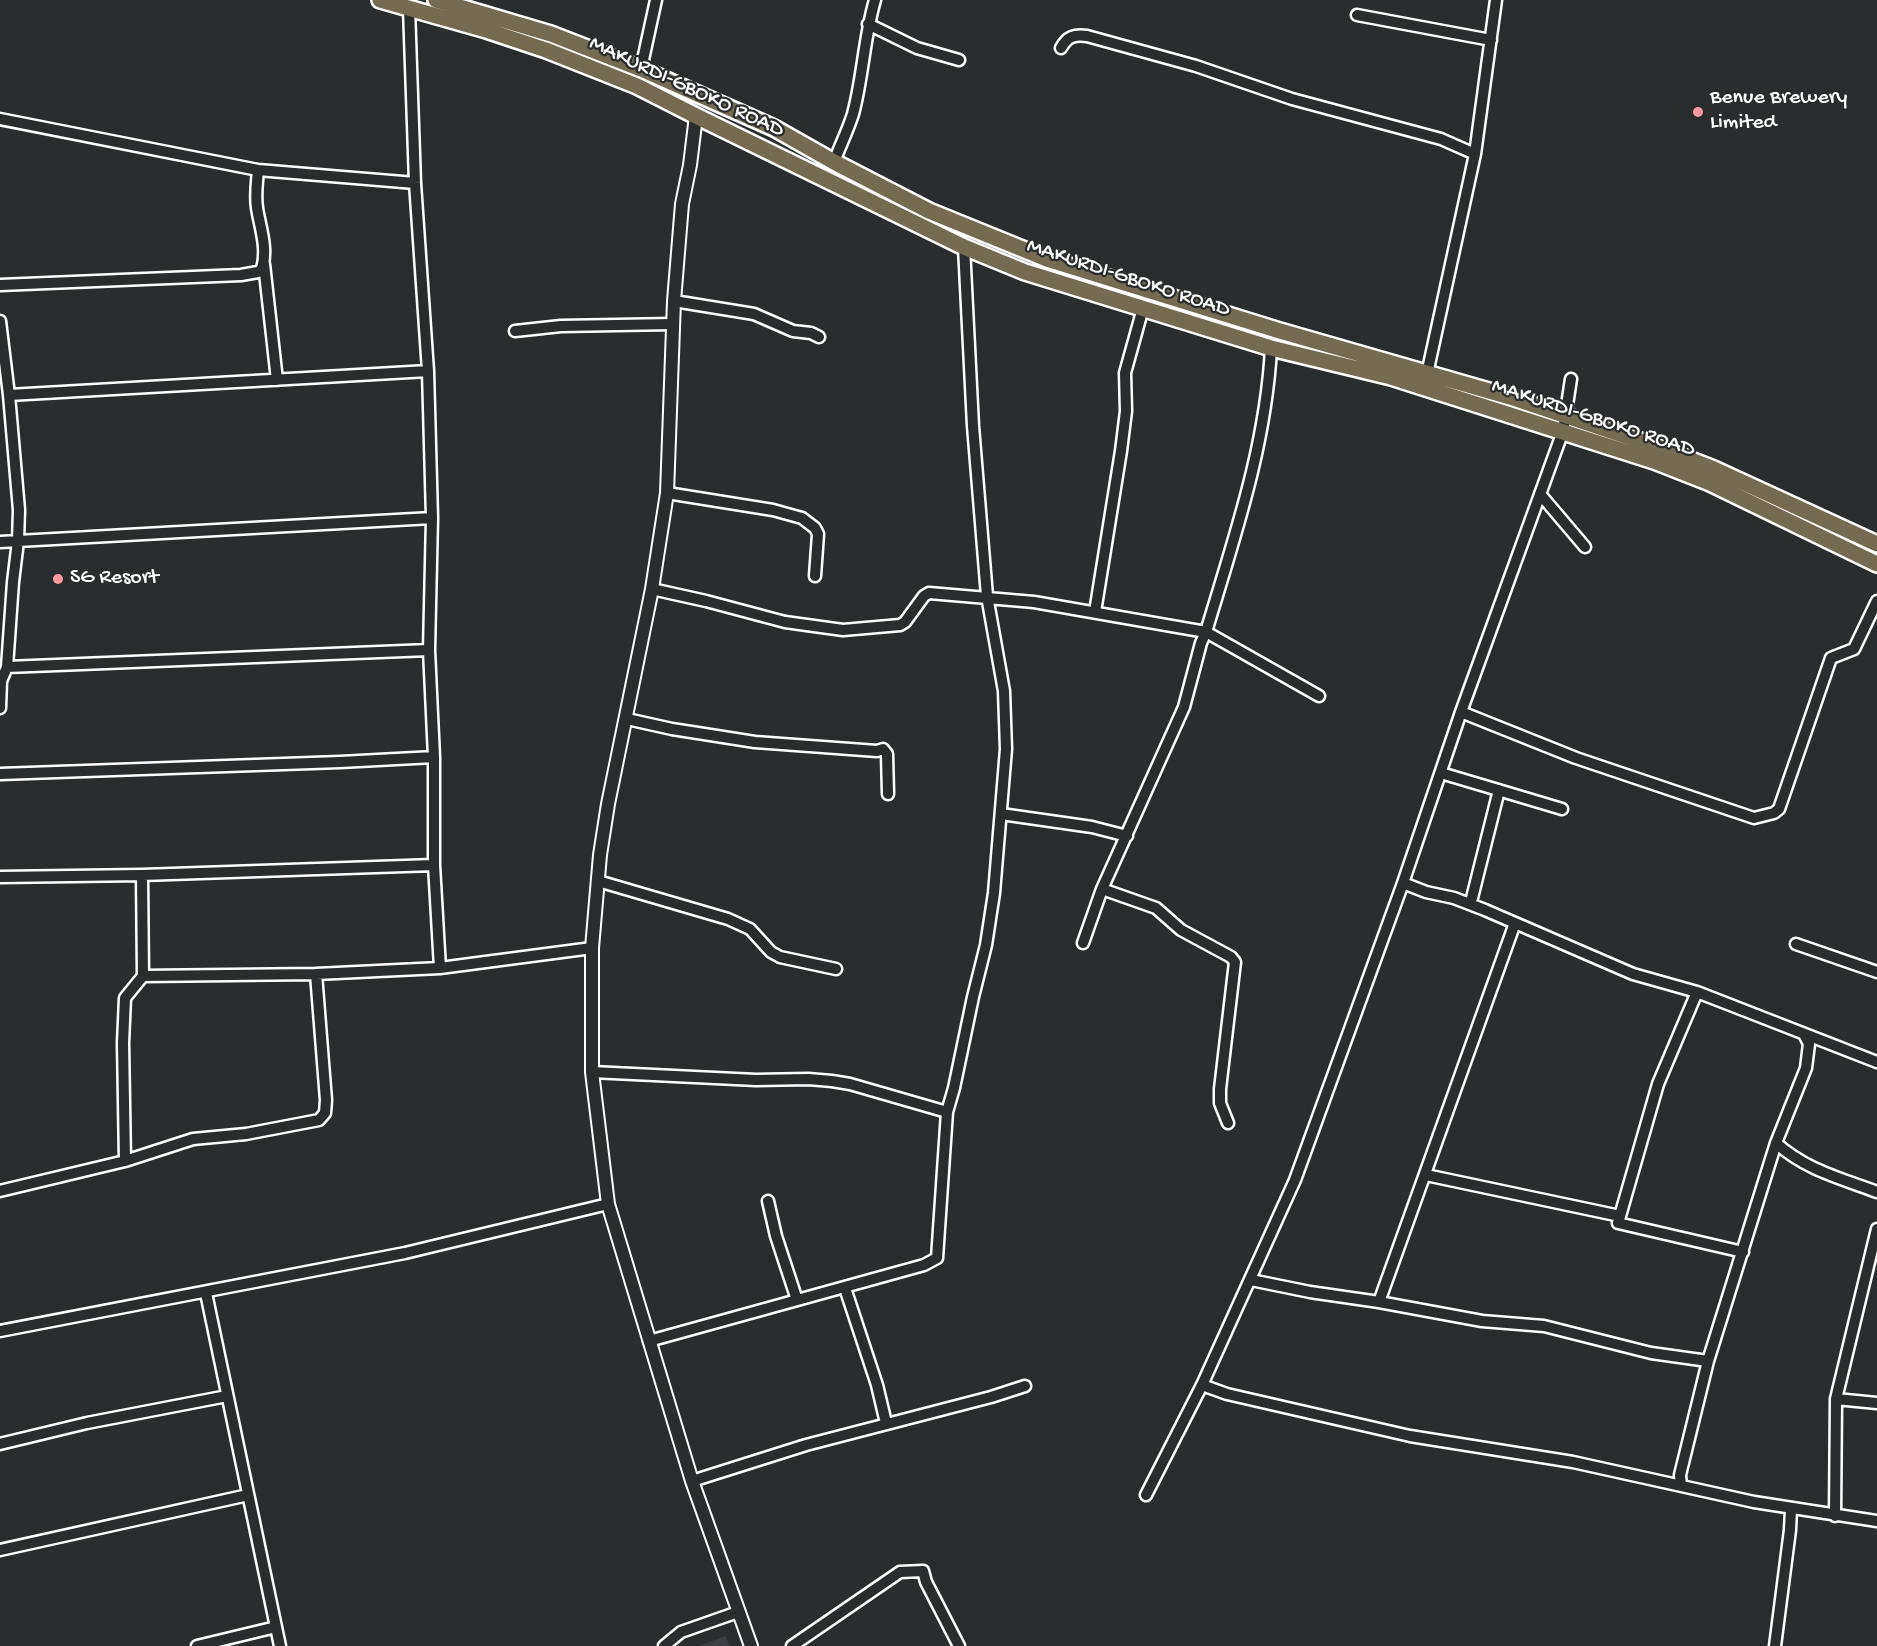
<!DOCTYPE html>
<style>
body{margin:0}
canvas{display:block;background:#2a2d2e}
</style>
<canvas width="1877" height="1646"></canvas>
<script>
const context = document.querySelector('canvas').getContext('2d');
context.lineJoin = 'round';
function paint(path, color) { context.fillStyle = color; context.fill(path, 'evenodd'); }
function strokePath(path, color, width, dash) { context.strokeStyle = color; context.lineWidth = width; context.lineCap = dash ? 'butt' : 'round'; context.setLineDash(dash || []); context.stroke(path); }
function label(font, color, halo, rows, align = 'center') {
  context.font = font + ' "Gochi Hand",sans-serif'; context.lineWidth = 4.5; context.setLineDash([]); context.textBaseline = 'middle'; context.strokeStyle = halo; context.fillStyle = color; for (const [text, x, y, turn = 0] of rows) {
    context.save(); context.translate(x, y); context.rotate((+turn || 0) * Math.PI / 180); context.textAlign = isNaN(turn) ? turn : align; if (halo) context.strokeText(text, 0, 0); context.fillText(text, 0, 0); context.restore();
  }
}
const built = new Path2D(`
 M 725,1636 L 730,1646 L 699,1646 Z`);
const minor = new Path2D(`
 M 409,8 L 415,183 L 428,371 L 432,518 L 429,650 L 434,757 L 434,865 L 440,968
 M 1357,15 L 1491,40
 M 868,24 L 917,48 L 959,60
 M 1061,48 C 1067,37 1074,34 1087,36 L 1196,66 L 1292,99 L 1441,139 L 1475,154
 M 641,69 L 656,0
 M 0,119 L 258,170 L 415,183
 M 834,162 C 840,146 848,130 853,114 C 863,77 864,37 875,0
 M 264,264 L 277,380
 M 0,285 L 241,275 L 258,272 L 262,269 C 268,248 260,227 257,208 C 255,195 257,182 258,170
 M 674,301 L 754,314 L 793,331 L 811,333 L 819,337
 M 0,321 L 9,395 L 19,510 L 18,541 L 13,582 L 7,667 L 1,681 L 0,708
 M 515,331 L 561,326 L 673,324
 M 1427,374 L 1475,154 L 1496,0
 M 9,395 L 428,371
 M 667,493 L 773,510 L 802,518 L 815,528 L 818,534 L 815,576
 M 1540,494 L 1585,547
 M 0,542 L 432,518
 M 652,589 L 706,601 L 785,622 L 843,630 L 900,625 L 905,622 L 924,596 L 929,593 L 1034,602 L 1206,632 L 1319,696
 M 1095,612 L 1121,451 L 1126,411 L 1125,373 L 1143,308
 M 7,667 L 429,650
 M 1461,712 L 1576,758 L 1754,818 L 1774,813 L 1779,809 L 1831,658 L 1854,649 L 1877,601
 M 627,719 L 672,729 L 755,742 L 877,751 L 883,749 L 887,754 L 888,794
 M 1441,773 L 1562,809
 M 0,774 L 340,762 L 434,757
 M 1001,814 L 1092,827 L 1127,836
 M 0,877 L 142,875 L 434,865
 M 598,881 L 728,919 L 750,929 L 771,952 L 780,957 L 836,969
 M 1403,883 L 1426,892 L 1454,898 L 1485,910 L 1633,974 L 1697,992 L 1877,1062
 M 1102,889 L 1156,908 L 1181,930 L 1231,957 L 1235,962 L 1220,1089 L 1220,1103 L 1228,1123
 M 1472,898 L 1499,790
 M 1083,943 L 1102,889 L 1184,707 L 1201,643 L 1206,632 C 1234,538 1266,446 1271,348
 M 1796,944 L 1877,972
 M 143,976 L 316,974 L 440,968 L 592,948
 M 1697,992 L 1658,1084 L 1618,1223 L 1743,1252
 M 592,1072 L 756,1080 L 808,1079 L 832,1081 L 850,1084 L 947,1112
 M 1776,1143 C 1806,1170 1840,1178 1877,1192
 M 125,1161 L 123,1043 L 125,998 L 143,976 L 142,875
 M 1426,1175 L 1620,1216
 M 0,1191 L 125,1161 L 193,1139 L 246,1134 L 319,1120 L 325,1113 L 326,1100 L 316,974
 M 768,1201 L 776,1236 L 797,1300
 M 1251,1280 L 1310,1292 L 1379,1302 L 1482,1321 L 1544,1326 L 1651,1353 L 1708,1361
 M 845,1288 L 877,1385 L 886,1423
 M 206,1293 L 280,1646
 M 1379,1302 L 1515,923
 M 0,1331 L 405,1253 L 608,1204
 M 649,1341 L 924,1265 L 937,1258 L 947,1112 L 954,1088 L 973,997 L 986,945 L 994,893 L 1006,749 L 1004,691 L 987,596 L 973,426 L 964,247
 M 1202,1385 L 1227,1394 L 1410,1436 L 1573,1462 L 1754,1502 L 1877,1521
 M 1836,1399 L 1877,1403
 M 0,1444 L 87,1423 L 227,1396
 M 692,1481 L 806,1445 L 991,1397 L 1025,1386
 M 1681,1486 L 1680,1475 L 1708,1361 L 1776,1143 L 1806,1068 L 1809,1044 L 1805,1036
 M 1146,1495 L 1202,1385 L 1295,1180 L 1403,883 L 1461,712 L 1563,431 L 1571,379
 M 1835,1516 L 1836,1399 L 1877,1229
 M 0,1550 L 248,1495
 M 197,1646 L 276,1627
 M 664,1646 L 681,1632 L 738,1612
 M 792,1646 L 900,1572 L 923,1571 L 926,1582 L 959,1646
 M 1775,1646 L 1790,1530 L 1791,1509`);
const tertiary = new Path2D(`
 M 696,116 L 690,165 L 682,204 L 674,301 L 667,493 L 652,589 L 608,804 L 600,855 L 592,948 L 592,1072 L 608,1204 L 692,1481 L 751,1646`);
const primary = new Path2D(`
 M 380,0 L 486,30 L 546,50 L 637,86 L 696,116 L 964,247 L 1025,272 L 1271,348 L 1391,377 L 1654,461 L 1710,483 L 1877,564
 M 436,0 L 551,34 L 641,69 L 774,128 L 834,162 L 929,211 L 1047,259 L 1280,331 L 1510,397 L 1658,447 L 1714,469 L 1877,544`);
const markers = [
 [1698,112,6,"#ff9aa2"],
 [58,579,6,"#ff9aa2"]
];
const streetNames = [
 ["MAKURDI-GBOKO ROAD",686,88,25],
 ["MAKURDI-GBOKO ROAD",1128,279,18],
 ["MAKURDI-GBOKO ROAD",1593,419,18]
];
const poiNames = [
 ["Benue Brewery",1710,99],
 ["Limited",1710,124],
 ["SG Resort",70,579]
];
paint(built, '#3d3e44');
strokePath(minor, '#fff', 15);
strokePath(tertiary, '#fff', 16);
strokePath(primary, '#fff', 20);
strokePath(minor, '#2a2d2e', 10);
strokePath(tertiary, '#2a2d2e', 12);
strokePath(primary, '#746b52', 15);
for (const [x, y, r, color] of markers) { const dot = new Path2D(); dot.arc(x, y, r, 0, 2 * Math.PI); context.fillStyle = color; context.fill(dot); strokePath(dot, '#2a2d2e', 2); }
label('22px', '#fff', '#2a2d2e', streetNames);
label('22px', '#fff', '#2a2d2e', poiNames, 'left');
</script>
